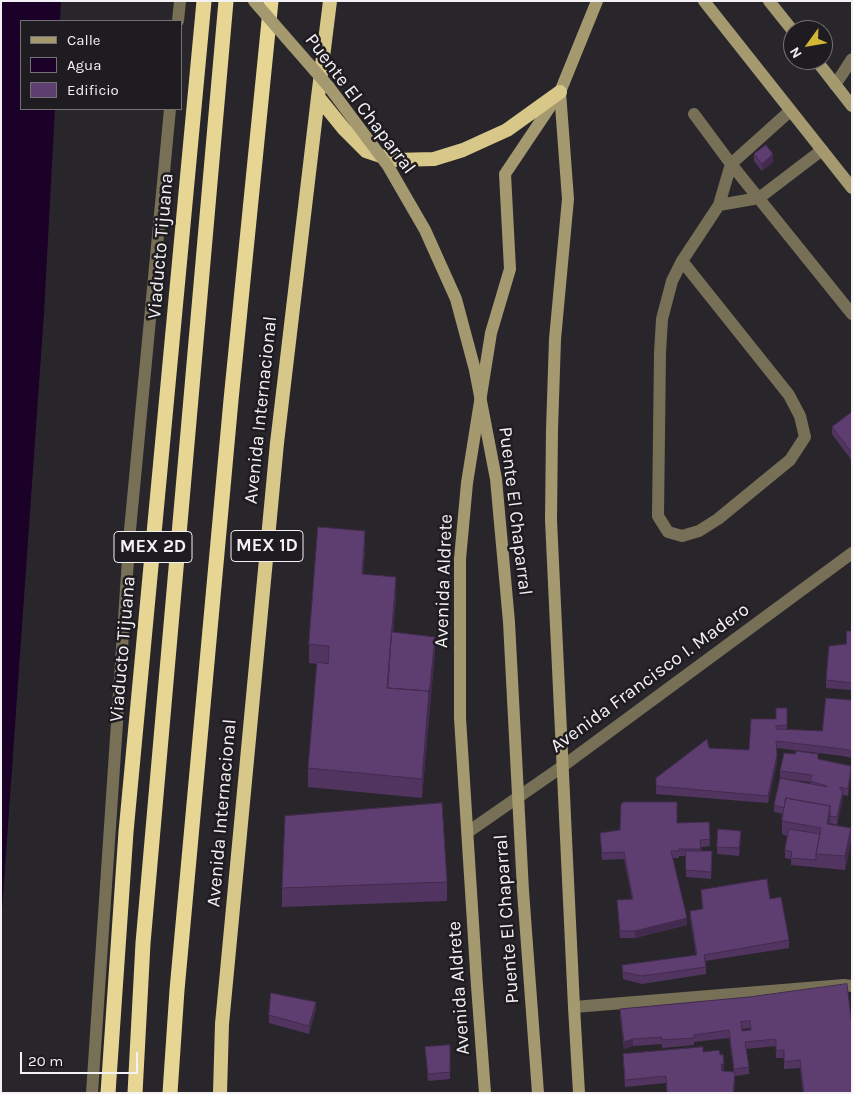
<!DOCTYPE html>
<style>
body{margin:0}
#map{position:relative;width:853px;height:1094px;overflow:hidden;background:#29262b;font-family:Karla,sans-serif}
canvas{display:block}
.frame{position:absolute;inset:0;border:2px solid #f3f1f4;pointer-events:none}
.legend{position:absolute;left:20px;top:20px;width:162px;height:90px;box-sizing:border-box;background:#1f1c21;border:1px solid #747175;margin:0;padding:6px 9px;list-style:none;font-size:15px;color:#f3f1f4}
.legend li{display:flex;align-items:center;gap:10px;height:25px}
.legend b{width:25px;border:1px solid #747175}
.north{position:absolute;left:783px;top:20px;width:50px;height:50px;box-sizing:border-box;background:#1f1c21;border:1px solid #747175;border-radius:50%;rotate:238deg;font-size:14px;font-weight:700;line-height:20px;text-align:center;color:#f3f1f4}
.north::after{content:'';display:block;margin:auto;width:18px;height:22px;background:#d3b635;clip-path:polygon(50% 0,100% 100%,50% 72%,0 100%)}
.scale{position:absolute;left:20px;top:1052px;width:118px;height:22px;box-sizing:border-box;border:2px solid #f3f1f4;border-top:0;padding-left:6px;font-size:15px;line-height:18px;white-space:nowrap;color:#f3f1f4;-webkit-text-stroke:4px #1f1c21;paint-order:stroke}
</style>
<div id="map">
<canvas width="853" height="1094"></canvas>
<div class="frame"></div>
<ul class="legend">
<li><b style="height:6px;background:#a4996f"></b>Calle</li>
<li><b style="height:14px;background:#1b0028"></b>Agua</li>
<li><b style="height:14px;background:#5e3e70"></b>Edificio</li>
</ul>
<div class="north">N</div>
<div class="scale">20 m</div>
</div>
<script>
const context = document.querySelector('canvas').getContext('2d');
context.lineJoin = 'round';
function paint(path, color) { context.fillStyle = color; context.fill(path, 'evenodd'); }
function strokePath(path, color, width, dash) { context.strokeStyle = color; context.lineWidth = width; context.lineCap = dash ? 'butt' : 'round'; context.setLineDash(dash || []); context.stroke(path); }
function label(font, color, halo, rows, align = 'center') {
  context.font = font + ' Karla,sans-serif'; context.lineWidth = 5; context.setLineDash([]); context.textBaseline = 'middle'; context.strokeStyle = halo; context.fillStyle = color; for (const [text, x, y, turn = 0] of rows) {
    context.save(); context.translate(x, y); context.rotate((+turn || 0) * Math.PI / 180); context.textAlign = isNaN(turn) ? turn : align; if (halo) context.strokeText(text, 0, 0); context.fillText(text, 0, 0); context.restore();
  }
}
const water = new Path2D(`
 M 1,1 L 61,1 L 60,21 L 21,21 L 21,109 L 55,109 L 44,313 L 1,925 Z`);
const service = new Path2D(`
 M 178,21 L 180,1
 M 835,85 L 852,59
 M 694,114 L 731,164 L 852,314
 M 719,205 L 759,198 L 822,150
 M 682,261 L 789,395 L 800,416 L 805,437 L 790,460 L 718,519 L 699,531 L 682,536 L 668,532 L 658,516 L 660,353 L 662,319 L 672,281 L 682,261 L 719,205 L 731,164 L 790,111
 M 574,1007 L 844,985 L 852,986
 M 92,1093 L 130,530 L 170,109`);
const tertiary = new Path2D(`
 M 468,832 L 563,766 L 852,553`);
const secondary = new Path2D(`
 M 704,1 L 852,188
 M 769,1 L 793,31
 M 816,60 L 852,106
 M 560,92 L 568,199 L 555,339 L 552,430 L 551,520 L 574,1007 L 579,1093
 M 485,1093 L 477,986 L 460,718 L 460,559 L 467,483 L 491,333 L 510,269 L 505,174 L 560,92 L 597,1`);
const trunk = new Path2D(`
 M 318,97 L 344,129 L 366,151 L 393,160 L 434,159 L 463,150 L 507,130 L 560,92
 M 220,1093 L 222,1024 L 277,443 L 318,97 L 330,1`);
const motorway = new Path2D(`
 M 108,1093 L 126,832 L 204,1
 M 135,1093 L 143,943 L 226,1
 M 170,1093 L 177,990 L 231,400 L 271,1`);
const secondaryBridge = new Path2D(`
 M 254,1 L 329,87 L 388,166 L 425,230 L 456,299 L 475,370 L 496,479 L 509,622 L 523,891 L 538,1093`);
const wall = new Path2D(`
 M 754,154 L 773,162 L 762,171 L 754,161 Z
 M 852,412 L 852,461 L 832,434 L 832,427 Z
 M 365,550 L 363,574 L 396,596 L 393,632 L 435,650 L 422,798 L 308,787 L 308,768 L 317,664 L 309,663 L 309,644 Z
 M 852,631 L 852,690 L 826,688 L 826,680 L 846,644 Z
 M 852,700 L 852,758 L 843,756 L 777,748 L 777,762 L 768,803 L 656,794 L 656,786 L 709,748 L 749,750 L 776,719 L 787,708 L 787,729 L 822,731 Z
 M 818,759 L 851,773 L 848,796 L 843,795 L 837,825 L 830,823 L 830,821 L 830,825 L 851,842 L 845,870 L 791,865 L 791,859 L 785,858 L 785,850 L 787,836 L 782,834 L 782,821 L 783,814 L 774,812 L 774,805 L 810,784 L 810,782 L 780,778 L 780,771 Z
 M 709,822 L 710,846 L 701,847 L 701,851 L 712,858 L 711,879 L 686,877 L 686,856 L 679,856 L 679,858 L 673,858 L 687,925 L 635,938 L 620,938 L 617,900 L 632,899 L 624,859 L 602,860 L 600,833 L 677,823 Z
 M 741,838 L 739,856 L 717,854 L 717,847 Z
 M 447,882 L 447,901 L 282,907 L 282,888 Z
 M 701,890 L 770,899 L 789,940 L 789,948 L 705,961 L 706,967 L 706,974 L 642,984 L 623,979 L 622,965 L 696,955 L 690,918 L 690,911 L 702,909 Z
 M 749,997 L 852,1093 L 803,1093 L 800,1068 L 784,1069 L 784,1058 L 776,1058 L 776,1046 L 746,1049 L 749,1067 L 749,1074 L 735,1076 L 734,1093 L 667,1093 L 666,1083 L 625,1087 L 623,1054 L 703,1052 L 724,1071 L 722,1071 L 734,1072 L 729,1038 L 694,1042 L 694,1045 L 662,1048 L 662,1044 L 633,1046 L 624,1049 L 620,1016 L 620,1009 ZM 750,1028 L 750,1030 L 742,1031 L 742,1029 Z
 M 316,1009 L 309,1034 L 269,1023 L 269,1015 Z
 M 450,1045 L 450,1079 L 428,1081 L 425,1047 Z`);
const shadedWall = new Path2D(`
 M 773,154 L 773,162 L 762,171 L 762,164 Z
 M 365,531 L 365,550 L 362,593 L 362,574 Z
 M 396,577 L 396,596 L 388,693 L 387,693 Z
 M 435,637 L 435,650 L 422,798 L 422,779 L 429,691 Z
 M 777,755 L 777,762 L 768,803 L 768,796 Z
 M 851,766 L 851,773 L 848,796 L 848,789 Z
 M 843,790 L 843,798 L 837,825 L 837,817 Z
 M 830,806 L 830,821 L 827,838 L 827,824 Z
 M 851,828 L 851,842 L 845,870 L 845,856 Z
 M 741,831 L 741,838 L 739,856 L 739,848 Z
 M 687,918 L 687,925 L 635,938 L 635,931 Z
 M 316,1002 L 316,1009 L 309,1034 L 309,1026 Z
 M 633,1039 L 633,1046 L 624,1049 L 624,1042 Z
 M 721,1064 L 724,1064 L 724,1071 L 721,1072 Z`);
const building = new Path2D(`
 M 766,145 L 773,154 L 762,164 L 754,154 Z
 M 852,412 L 852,453 L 832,427 Z
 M 318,527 L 365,531 L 362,574 L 396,577 L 387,688 L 429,691 L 422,779 L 308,768 L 317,662 L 328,664 L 329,646 L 309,644 Z
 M 847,631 L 852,631 L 852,683 L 826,680 L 829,646 L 846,644 Z
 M 392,632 L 435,637 L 429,696 L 429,691 L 388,688 Z
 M 826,698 L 852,700 L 852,751 L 843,749 L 776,741 L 777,755 L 768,796 L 656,786 L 656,778 L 707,739 L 709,748 L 749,750 L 751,719 L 776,719 L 776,708 L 787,708 L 787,725 L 776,726 L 776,729 L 822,731 Z
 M 796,751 L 818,754 L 818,759 L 851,766 L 848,789 L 840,787 L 840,790 L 843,790 L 837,817 L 830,816 L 830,806 L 786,798 L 784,808 L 774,805 L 780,778 L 827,787 L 827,786 L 810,781 L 812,775 L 780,771 L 784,753 L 795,754 Z
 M 786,798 L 830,806 L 827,824 L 851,828 L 845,856 L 816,854 L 821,828 L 782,821 Z
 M 624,802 L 677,802 L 677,823 L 709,822 L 710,839 L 700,840 L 701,849 L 679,849 L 679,851 L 671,851 L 687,918 L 635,931 L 620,931 L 617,900 L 633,899 L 624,852 L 602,853 L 600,833 L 620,830 L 621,804 Z
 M 442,803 L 447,882 L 282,888 L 285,816 Z
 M 718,829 L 741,831 L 739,848 L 717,847 Z
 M 789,829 L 820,834 L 816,854 L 816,860 L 791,858 L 792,852 L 785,850 Z
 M 686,851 L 712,851 L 711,872 L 686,870 Z
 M 767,879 L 770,899 L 781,897 L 789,940 L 704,955 L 706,967 L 642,976 L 623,972 L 622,965 L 697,955 L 690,911 L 703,909 L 701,890 Z
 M 847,984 L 852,1027 L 852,1093 L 804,1093 L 800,1060 L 784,1062 L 784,1050 L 776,1051 L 776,1039 L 745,1042 L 749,1067 L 734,1069 L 729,1030 L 694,1035 L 694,1038 L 662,1040 L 662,1037 L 633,1039 L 624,1042 L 620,1009 L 749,997 ZM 750,1021 L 751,1030 L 742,1031 L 741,1022 Z
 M 271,993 L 316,1002 L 309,1026 L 269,1015 Z
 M 450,1045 L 450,1072 L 428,1074 L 425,1047 Z
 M 703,1047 L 703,1052 L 719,1050 L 720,1055 L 723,1054 L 724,1064 L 721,1064 L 722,1071 L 735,1072 L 733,1093 L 667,1093 L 666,1076 L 625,1080 L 623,1054 Z`);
const shields = [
 [267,546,72],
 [153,547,78]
];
const shieldNames = [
 ["MEX 1D",267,546],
 ["MEX 2D",153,547]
];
const streetNames = [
 ["Puente El Chaparral",360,104,53],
 ["Viaducto Tijuana",161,246,-85],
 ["Avenida Internacional",261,410,-84],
 ["Puente El Chaparral",515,511,83],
 ["Avenida Aldrete",444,581,-88],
 ["Viaducto Tijuana",123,649,-85],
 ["Avenida Francisco I. Madero",650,678,-36],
 ["Avenida Internacional",222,813,-85],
 ["Puente El Chaparral",507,919,-94],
 ["Avenida Aldrete",459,988,-94]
];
paint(water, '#1b0028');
strokePath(service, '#777056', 12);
strokePath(tertiary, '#777056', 12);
strokePath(secondary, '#a4996f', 12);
strokePath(trunk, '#d7c88a', 14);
strokePath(motorway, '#e7d693', 15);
strokePath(secondaryBridge, '#a4996f', 12);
paint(wall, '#513560');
paint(shadedWall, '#422b4e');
paint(building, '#5e3e70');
strokePath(building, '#422b4e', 1);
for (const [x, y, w] of shields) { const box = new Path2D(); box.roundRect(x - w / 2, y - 15.5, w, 31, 4); context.fillStyle = '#1f1c21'; context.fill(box); strokePath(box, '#f3f1f4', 1); }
label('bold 18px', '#f3f1f4', null, shieldNames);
label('19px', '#f3f1f4', '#1f1c21', streetNames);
</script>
